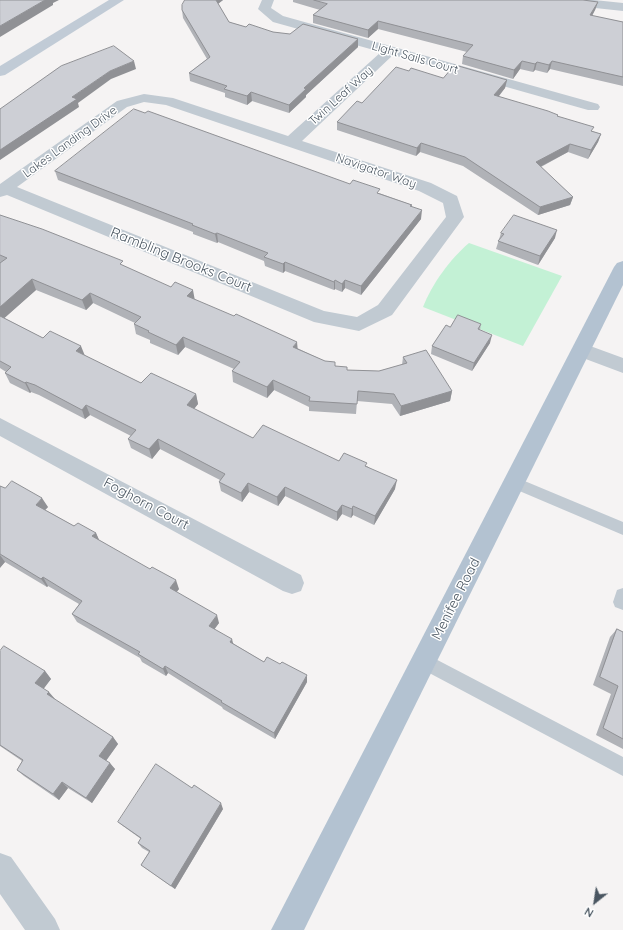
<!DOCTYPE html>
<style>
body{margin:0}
#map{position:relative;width:623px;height:930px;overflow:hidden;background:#f5f3f3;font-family:Quicksand,sans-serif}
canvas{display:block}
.north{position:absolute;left:575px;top:882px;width:40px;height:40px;-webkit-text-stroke:3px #fff;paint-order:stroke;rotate:210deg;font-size:11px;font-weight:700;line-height:16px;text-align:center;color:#4a5661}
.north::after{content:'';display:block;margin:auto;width:14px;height:18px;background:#4a5661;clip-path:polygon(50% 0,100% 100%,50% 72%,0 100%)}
</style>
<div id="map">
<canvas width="623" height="930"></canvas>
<div class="north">N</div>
</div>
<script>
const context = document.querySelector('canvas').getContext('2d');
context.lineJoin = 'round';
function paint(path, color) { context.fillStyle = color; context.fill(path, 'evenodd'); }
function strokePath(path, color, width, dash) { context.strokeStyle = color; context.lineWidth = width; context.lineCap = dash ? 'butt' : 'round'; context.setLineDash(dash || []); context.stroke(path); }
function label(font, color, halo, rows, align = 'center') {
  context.font = font + ' Quicksand,sans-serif'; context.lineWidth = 3; context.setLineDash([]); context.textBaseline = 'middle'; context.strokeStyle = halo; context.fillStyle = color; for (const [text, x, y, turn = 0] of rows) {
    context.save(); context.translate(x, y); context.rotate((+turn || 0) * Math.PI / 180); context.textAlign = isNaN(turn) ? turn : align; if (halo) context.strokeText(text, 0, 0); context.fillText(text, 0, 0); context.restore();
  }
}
const green = new Path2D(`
 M 469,243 L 562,276 L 523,346 L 423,307 C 432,284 450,259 469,243 Z`);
const lane = new Path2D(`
 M 515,477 L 623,522 L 623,535 L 510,487 L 508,483 L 510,479 Z
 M 623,588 L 623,610 L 615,607 L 613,602 L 617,590 Z
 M 424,653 L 623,757 L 623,776 L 418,667 L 416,661 L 418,655 Z`);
const street = new Path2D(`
 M 262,0 L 274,0 L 271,8 L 283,16 L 598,104 L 600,107 L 598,110 L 588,110 L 393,55 L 302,141 L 431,183 L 457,196 L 464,217 L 392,315 L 359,331 L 314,322 L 7,195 L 0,197 L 0,184 L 117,101 L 144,94 L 173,98 L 288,136 L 381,52 L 273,22 L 258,9 ZM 144,102 L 166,105 L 419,191 L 443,203 L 446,217 L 378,305 L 357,317 L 324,311 L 17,187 L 127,107 Z
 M 552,0 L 594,0 L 623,3 L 623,11 L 558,4 Z
 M 582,343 L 623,358 L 623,373 L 575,355 L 572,350 L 575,345 Z
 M 0,418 L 301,575 L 304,583 L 301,591 L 292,594 L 283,591 L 0,436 Z
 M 0,853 L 11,857 L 55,919 L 60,930 L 25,930 L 0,894 Z`);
const secondary = new Path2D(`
 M 109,0 L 124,0 L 5,75 L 0,76 L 0,66 Z`);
const primary = new Path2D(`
 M 623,261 L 623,285 L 304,930 L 271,930 L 614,267 L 617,263 Z`);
const wall = new Path2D(`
 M 185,0 L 223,0 L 218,4 L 229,22 L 246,27 L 358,47 L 306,95 L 306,97 L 289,113 L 252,101 L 247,105 L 225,97 L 225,93 L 190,81 L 189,73 L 207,59 L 183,18 L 182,10 Z
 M 293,0 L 583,0 L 598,2 L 595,10 L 592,16 L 623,22 L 623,86 L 550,69 L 547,73 L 535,70 L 533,72 L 520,69 L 513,79 L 462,64 L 463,56 L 467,52 L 378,29 L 368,38 L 313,23 L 313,15 L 320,10 L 293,2 Z
 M 409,71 L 443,78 L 507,80 L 505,88 L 498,96 L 557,116 L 592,131 L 601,134 L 598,142 L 588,159 L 568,152 L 541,167 L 573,197 L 570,205 L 538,215 L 463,166 L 420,152 L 416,156 L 337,130 L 337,122 L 362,103 Z
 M 55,171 L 379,193 L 412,205 L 411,206 L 421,219 L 361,295 L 345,288 L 342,292 L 335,289 L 334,290 L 285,271 L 283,273 L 265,266 L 264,261 L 218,242 L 217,243 L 193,234 L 193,232 L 58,180 Z
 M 0,215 L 124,266 L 335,366 L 347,370 L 379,371 L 402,365 L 403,357 L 452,391 L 450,401 L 400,416 L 392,404 L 357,401 L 356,414 L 309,411 L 309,407 L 274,390 L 267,398 L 233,382 L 232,371 L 234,369 L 185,347 L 178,355 L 150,343 L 150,340 L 136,334 L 134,324 L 135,323 L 93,303 L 86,310 L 36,290 L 4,318 L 43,338 L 84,355 L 141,383 L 196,394 L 198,404 L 194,409 L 253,438 L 339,461 L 367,466 L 395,489 L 374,525 L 353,515 L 351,518 L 342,514 L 337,521 L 285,496 L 278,506 L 249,492 L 242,502 L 221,491 L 219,482 L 220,480 L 160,449 L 152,459 L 131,448 L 128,439 L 131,436 L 90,415 L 85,419 L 39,395 L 31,392 L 30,393 L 10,383 L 5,373 L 6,372 L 0,368 Z
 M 501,233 L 555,238 L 538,265 L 496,249 Z
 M 481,324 L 480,330 L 490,343 L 472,371 L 431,354 L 432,346 L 450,327 Z
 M 0,486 L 48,507 L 45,510 L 74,526 L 96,533 L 99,540 L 179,589 L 176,592 L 219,623 L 214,629 L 234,644 L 264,662 L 307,682 L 275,739 L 223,709 L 222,707 L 168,673 L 166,676 L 142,662 L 140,658 L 77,622 L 72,614 L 79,604 L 48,586 L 47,587 L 5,562 L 0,567 Z
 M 617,629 L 623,632 L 623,749 L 596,735 L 611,694 L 593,685 L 610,637 Z
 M 0,651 L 45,671 L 51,679 L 43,688 L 55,700 L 113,737 L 118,744 L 106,761 L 115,769 L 92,803 L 68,788 L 59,800 L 24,776 L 17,770 L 22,761 L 0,746 Z
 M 223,809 L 175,889 L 141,865 L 149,852 L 142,848 L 138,843 L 141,839 L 123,826 L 118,822 Z`);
const shadedWall = new Path2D(`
 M 45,0 L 59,0 L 53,3 L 53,5 L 0,37 L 0,26 Z
 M 214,0 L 223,0 L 215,6 Z
 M 598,2 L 595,10 L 588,23 L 590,15 Z
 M 378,21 L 378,29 L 368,38 L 368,30 Z
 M 358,39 L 358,47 L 306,95 L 306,97 L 289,113 L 289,105 L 304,88 Z
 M 134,61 L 136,69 L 111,79 L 78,103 L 79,107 L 0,160 L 0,150 L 72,97 L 110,71 Z
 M 522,61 L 520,69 L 513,79 L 514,70 Z
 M 552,61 L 550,69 L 547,73 L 549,65 Z
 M 537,62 L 535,70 L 533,72 L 535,64 Z
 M 507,80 L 505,88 L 493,104 L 494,95 Z
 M 251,92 L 252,101 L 247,105 L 247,96 Z
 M 601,134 L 598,142 L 588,159 L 591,150 Z
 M 421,143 L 420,152 L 416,156 L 417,148 Z
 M 570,144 L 568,152 L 534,170 L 536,162 Z
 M 573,197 L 570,205 L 538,215 L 540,207 Z
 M 422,210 L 421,219 L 361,295 L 361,286 Z
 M 557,230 L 555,238 L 538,265 L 540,256 Z
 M 217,233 L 218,242 L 217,243 L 215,234 Z
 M 285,262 L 285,271 L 283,273 L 283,264 Z
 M 32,279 L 36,290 L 0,322 L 0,307 Z
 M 335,280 L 335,289 L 334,290 L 334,282 Z
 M 345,280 L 345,288 L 342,292 L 342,284 Z
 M 193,290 L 195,301 L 187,296 Z
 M 90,293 L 93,303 L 86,310 L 82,300 Z
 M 492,335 L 490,343 L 472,371 L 474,363 Z
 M 183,337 L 185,347 L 178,355 L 176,345 Z
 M 297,342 L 298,352 L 293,347 Z
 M 81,346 L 85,356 L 76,351 Z
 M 273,380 L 274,390 L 267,398 L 267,387 Z
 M 26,382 L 31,392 L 30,393 L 25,383 Z
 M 452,391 L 450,401 L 400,416 L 401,406 Z
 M 196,394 L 198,404 L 189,415 L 187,405 Z
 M 86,405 L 90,415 L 85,419 L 82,410 Z
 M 158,439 L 160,449 L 152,459 L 149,449 Z
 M 397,480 L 395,489 L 374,525 L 375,516 Z
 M 248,483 L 249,492 L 242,502 L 241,493 Z
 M 285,487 L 285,496 L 278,506 L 277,497 Z
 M 42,498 L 48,507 L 41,514 L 36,505 Z
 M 342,505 L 342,514 L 337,521 L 337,512 Z
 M 353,506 L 353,515 L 351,518 L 352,509 Z
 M 96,533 L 100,542 L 92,536 Z
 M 0,555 L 5,562 L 0,568 Z
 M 43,577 L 48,586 L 47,587 L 41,579 Z
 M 176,580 L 179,589 L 173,597 L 170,588 Z
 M 217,615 L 219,623 L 211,634 L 209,626 Z
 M 232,639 L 234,647 L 230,642 Z
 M 165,666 L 168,673 L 166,676 L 163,669 Z
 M 45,671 L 51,679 L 42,691 L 35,683 Z
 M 307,675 L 307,682 L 275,739 L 274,733 Z
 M 49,692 L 55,699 L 53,702 L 47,694 Z
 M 113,737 L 118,744 L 105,762 L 99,756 Z
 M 110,763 L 115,769 L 92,803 L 86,798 Z
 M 62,782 L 68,788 L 59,800 L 53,794 Z
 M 221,803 L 223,809 L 175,889 L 171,886 Z`);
const building = new Path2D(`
 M 0,0 L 45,0 L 0,26 Z
 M 185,0 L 216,0 L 229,22 L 246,27 L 249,24 L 273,32 L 290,34 L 303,24 L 358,39 L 304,88 L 306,89 L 289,105 L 251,92 L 247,96 L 224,89 L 227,86 L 189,73 L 210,57 L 182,10 L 182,5 Z
 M 314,0 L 583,0 L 598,2 L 590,15 L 623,22 L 623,77 L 552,61 L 549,65 L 537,62 L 535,64 L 522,61 L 514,70 L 463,56 L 473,45 L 378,21 L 368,30 L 313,15 L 327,4 Z
 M 114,46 L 134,61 L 110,71 L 72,97 L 77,99 L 0,150 L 0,109 L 61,66 Z
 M 455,65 L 507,80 L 494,95 L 548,111 L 558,115 L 557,116 L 594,127 L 591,131 L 601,134 L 591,150 L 570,144 L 536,162 L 573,197 L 540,207 L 465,157 L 421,143 L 417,148 L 337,122 L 357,101 L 362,103 L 396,67 L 409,71 L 411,68 L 443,78 Z
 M 134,109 L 145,113 L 148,111 L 350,184 L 353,180 L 380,189 L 377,193 L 412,205 L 410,206 L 422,210 L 361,286 L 345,280 L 342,284 L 335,280 L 334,282 L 285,262 L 283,264 L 264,257 L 268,253 L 217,233 L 215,234 L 192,225 L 193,224 L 55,171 Z
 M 0,215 L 42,229 L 123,261 L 120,264 L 171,287 L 175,282 L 193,290 L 187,296 L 234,316 L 236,314 L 297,342 L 293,347 L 325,361 L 335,362 L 335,366 L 347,367 L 347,370 L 379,371 L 407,363 L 403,357 L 426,350 L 452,391 L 401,406 L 394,394 L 358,391 L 357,404 L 309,401 L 310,397 L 273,380 L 267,387 L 232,371 L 240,362 L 183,337 L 176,345 L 148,332 L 149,331 L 134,324 L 141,317 L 90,293 L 82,300 L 32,279 L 0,307 L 0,263 L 7,258 L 0,255 Z
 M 514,215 L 557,230 L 540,256 L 498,241 L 504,234 L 501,233 Z
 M 458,315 L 481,324 L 478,329 L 492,335 L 474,363 L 432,346 L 446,325 L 450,327 Z
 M 0,316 L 43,338 L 50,331 L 81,346 L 76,351 L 141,383 L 151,373 L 196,394 L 187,405 L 253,438 L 263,425 L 339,461 L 344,453 L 367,463 L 365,466 L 397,480 L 375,516 L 353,506 L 352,509 L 342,505 L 337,512 L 285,487 L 277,497 L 248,483 L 241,493 L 219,482 L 225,474 L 158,439 L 149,449 L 128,439 L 136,430 L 86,405 L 82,410 L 35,385 L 26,382 L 25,383 L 5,373 L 11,367 L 0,361 Z
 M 12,481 L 42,498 L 36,505 L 74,526 L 78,523 L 96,533 L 92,536 L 150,569 L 152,567 L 176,580 L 170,588 L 217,615 L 209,626 L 232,639 L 230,642 L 264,662 L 267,657 L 280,664 L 282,662 L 307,675 L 274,733 L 221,702 L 222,701 L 165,666 L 163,669 L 138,654 L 140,652 L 72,614 L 82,601 L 43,577 L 41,579 L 0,554 L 0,486 L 5,488 Z
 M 617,629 L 623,632 L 623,739 L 603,728 L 618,686 L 600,677 Z
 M 4,646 L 45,671 L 35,683 L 49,692 L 47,694 L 113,737 L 99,756 L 110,763 L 86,798 L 62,782 L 53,794 L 17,770 L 23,760 L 0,745 L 0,651 Z
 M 156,764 L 192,788 L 194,785 L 221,803 L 171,886 L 141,865 L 150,851 L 138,843 L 141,838 L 118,822 Z`);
const farStreetnames = [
 ["Light Sails Court",415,58,16],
 ["Twin Leaf Way",341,96,-42],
 ["Lakes Landing Drive",70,142,-36],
 ["Navigator Way",376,171,19]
];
const streetNames = [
 ["Rambling Brooks Court",181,260,22],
 ["Foghorn Court",146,504,28],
 ["Menifee Road",456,599,-63]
];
paint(green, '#c3f1d5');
paint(lane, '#c1cad2');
paint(street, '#c1cad2');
paint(secondary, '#c1cbd6');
paint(primary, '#b3c2d1');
paint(wall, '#b0b2b7');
paint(shadedWall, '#909195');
paint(building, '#cdcfd5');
strokePath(building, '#909195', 1);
label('12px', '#4a5661', '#fff', farStreetnames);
label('14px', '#4a5661', '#fff', streetNames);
</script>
